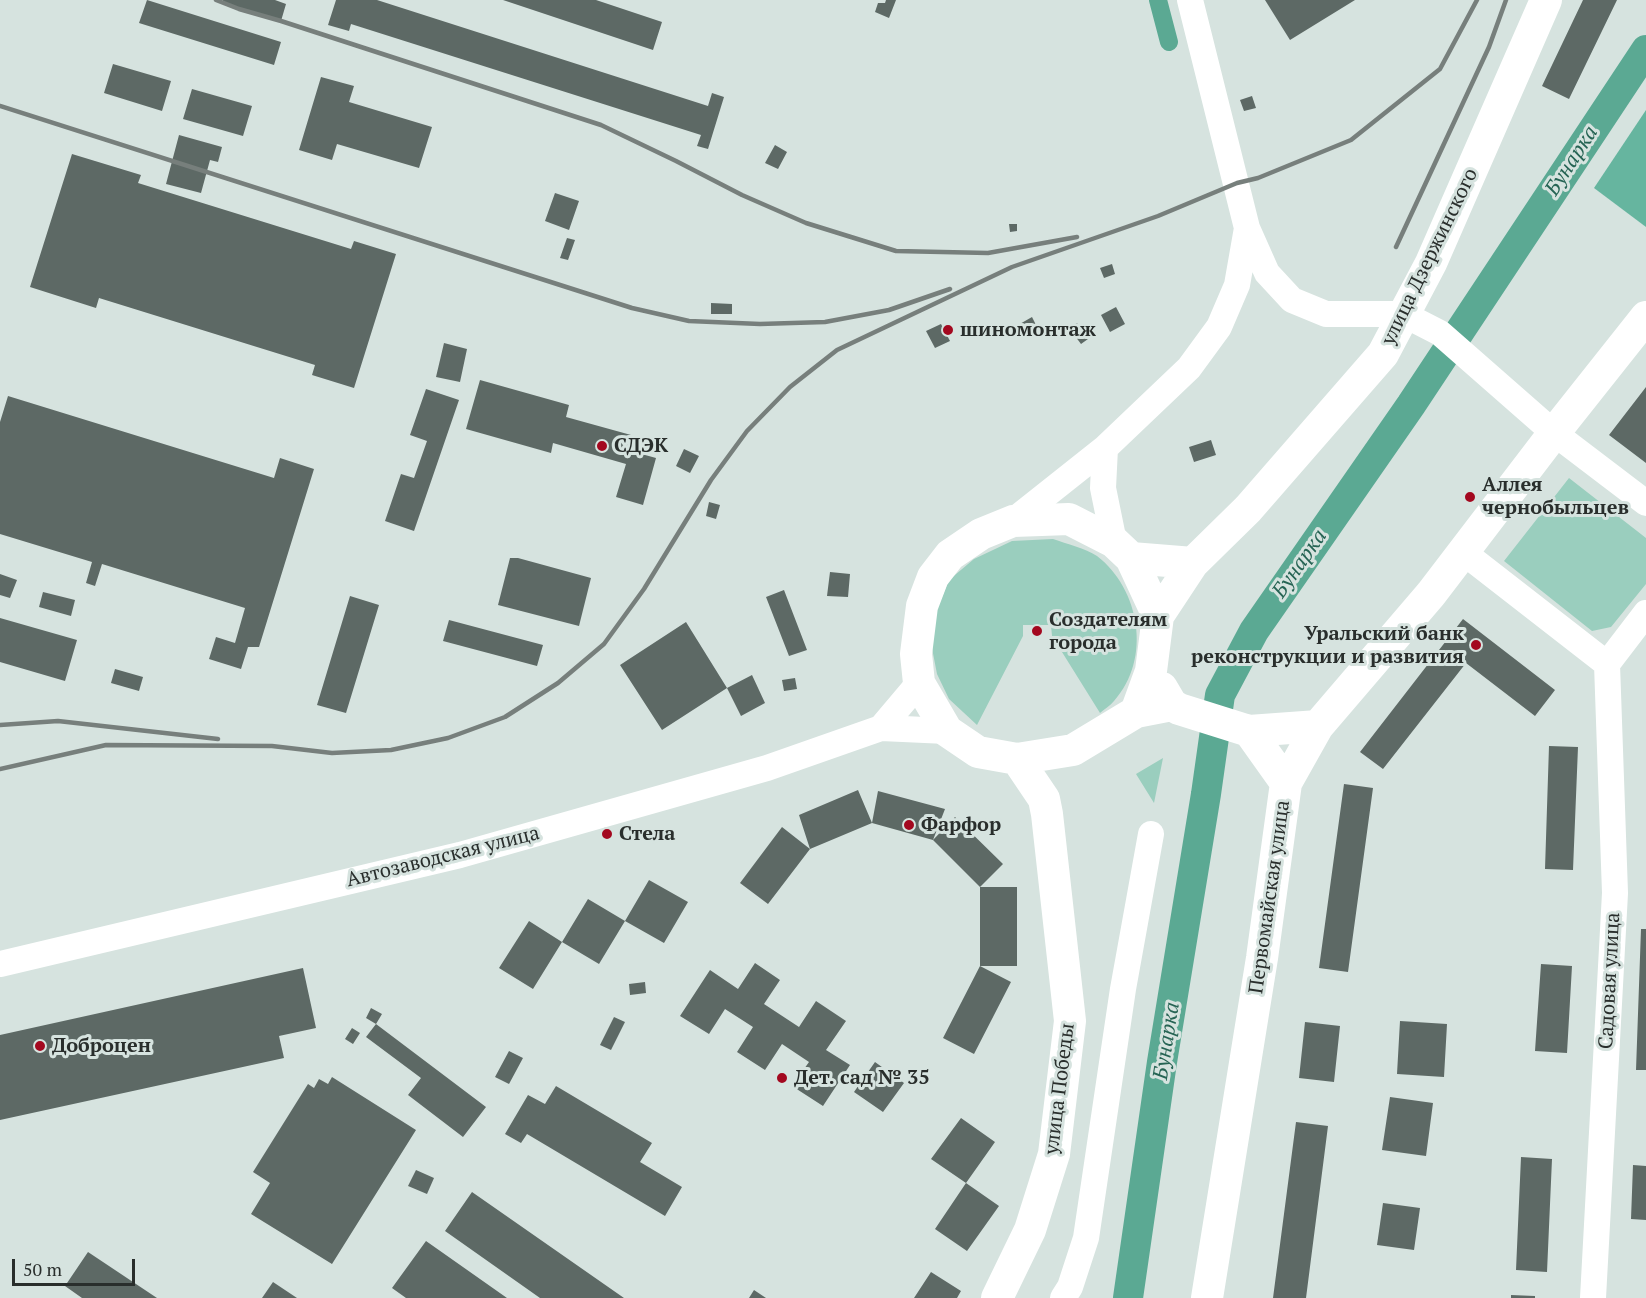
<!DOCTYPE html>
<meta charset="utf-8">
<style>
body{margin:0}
#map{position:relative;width:1646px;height:1298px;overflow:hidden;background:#d6e3df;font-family:"PT Serif",serif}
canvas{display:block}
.scale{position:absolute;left:12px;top:1259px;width:123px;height:27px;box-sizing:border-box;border:3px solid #292e2c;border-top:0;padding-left:8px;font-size:18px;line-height:21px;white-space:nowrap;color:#292e2c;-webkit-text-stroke:4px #d6e3df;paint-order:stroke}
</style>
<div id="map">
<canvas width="1646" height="1298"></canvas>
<div class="scale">50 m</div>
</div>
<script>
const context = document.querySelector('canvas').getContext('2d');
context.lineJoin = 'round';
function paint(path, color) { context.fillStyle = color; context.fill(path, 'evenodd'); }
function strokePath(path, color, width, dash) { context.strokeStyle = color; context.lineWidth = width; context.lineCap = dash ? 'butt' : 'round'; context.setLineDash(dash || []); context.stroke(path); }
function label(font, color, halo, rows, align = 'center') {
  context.font = font + ' "PT Serif",serif'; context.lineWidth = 6; context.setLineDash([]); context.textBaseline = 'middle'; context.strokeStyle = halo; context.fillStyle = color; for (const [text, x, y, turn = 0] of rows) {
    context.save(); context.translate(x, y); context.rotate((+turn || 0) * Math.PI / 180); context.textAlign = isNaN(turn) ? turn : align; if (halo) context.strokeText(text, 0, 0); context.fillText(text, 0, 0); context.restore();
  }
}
const green = new Path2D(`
 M 1569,478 L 1646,538 L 1646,584 L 1611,627 L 1592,631 L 1504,561 Z
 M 1053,539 C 1067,544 1085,548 1097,556 C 1140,589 1152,659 1114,701 C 1110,706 1104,709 1100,713 L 1052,636 L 1051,625 L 1023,625 L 1023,636 L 977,725 L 949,699 L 937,674 L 931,643 L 937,609 L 949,580 L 974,559 L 1012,541 Z
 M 1163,758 L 1154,803 L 1136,774 Z`);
const forest = new Path2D(`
 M 1646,110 L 1646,227 L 1594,188 Z`);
const canal = new Path2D(`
 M 1158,0 L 1169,42`);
const river = new Path2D(`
 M 1128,1298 L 1162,1062 L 1206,794 L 1220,695 L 1254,631 L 1411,405 L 1646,50`);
const building = new Path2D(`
 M 147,0 L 281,42 L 274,65 L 139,23 Z
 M 223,0 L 275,0 L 286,4 L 281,21 L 223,3 Z
 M 336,0 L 377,0 L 708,106 L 712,93 L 724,97 L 708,149 L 697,146 L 701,135 L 351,24 L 349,31 L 328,25 Z
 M 503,0 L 596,0 L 662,22 L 653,50 Z
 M 886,0 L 896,0 L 889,18 L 875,12 L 878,3 L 885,3 Z
 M 1265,0 L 1355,0 L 1290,40 Z
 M 1583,0 L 1617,0 L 1569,99 L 1542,86 Z
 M 113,64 L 171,81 L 162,111 L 104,93 Z
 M 321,77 L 354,86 L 349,102 L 432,127 L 419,168 L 337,144 L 332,160 L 299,150 Z
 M 192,89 L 252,106 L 243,136 L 183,119 Z
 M 1252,96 L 1256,108 L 1244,111 L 1240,100 Z
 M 179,135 L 222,147 L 218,162 L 210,160 L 201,193 L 166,184 Z
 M 775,145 L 787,152 L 778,169 L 765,163 Z
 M 72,154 L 141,175 L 138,183 L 351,249 L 354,241 L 396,254 L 354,388 L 312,375 L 315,365 L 99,298 L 96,308 L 30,287 Z
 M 555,193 L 579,201 L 569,230 L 545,221 Z
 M 1009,224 L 1017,224 L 1017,231 L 1010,232 Z
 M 567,238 L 575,240 L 568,260 L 560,258 Z
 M 1112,264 L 1115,274 L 1104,278 L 1100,268 Z
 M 711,303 L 732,304 L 732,314 L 711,314 Z
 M 1116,307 L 1125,324 L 1110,332 L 1101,315 Z
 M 1032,317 L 1036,325 L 1023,333 L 1018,325 Z
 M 1077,323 L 1088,339 L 1081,344 L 1069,328 Z
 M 941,324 L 950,341 L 935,348 L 926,331 Z
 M 444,343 L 467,349 L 460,382 L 436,377 Z
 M 480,380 L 569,405 L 566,417 L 631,435 L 627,450 L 656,458 L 643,505 L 616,497 L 626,464 L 553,443 L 551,453 L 466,429 Z
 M 1646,387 L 1646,463 L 1609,435 Z
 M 426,389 L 459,400 L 414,531 L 385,521 L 401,474 L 414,478 L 427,441 L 410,435 Z
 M 8,396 L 274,478 L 280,458 L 314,469 L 259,647 L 248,647 L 241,669 L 209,659 L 216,637 L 235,643 L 245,608 L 102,564 L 95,586 L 86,583 L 92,562 L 0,534 L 0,422 Z
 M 1211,440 L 1216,455 L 1194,462 L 1189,447 Z
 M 684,449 L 699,456 L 690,473 L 676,466 Z
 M 709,502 L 720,505 L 716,519 L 706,516 Z
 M 510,558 L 518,558 L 591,578 L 579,626 L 498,605 Z
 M 830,572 L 850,574 L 848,597 L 827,596 Z
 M 0,574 L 17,580 L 10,598 L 0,595 Z
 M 784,590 L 807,650 L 789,656 L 766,597 Z
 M 43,592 L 75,600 L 71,616 L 39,607 Z
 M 350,596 L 379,605 L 346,713 L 317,705 Z
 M 0,618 L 77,640 L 65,681 L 0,662 Z
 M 1463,619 L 1555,690 L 1535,716 L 1466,663 L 1383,769 L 1360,752 Z
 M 449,620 L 543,645 L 537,666 L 443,641 Z
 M 686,622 L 727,688 L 752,675 L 765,703 L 741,716 L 727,688 L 662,730 L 620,665 Z
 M 115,669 L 143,677 L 139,691 L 111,683 Z
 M 795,678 L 797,689 L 784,691 L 782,680 Z
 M 1549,746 L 1578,747 L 1573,870 L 1545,869 Z
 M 1344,784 L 1373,788 L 1348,972 L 1319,968 Z
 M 858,790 L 872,823 L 810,849 L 799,815 Z
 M 878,791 L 945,809 L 933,840 L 955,817 L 1003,864 L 980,887 L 1017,887 L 1017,966 L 980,966 L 1011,982 L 974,1054 L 943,1038 L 980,966 L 980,887 L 933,840 L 872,823 Z
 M 782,827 L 810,849 L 768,904 L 740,883 Z
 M 649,880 L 688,902 L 664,943 L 625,921 Z
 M 588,899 L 625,921 L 599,964 L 562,942 L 533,989 L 499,968 L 529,921 L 562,942 Z
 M 1641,929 L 1646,929 L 1646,1070 L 1636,1070 Z
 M 755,963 L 780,980 L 764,1004 L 799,1027 L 816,1001 L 846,1021 L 826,1050 L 850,1065 L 823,1106 L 792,1086 L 809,1062 L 782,1044 L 765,1070 L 737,1052 L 753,1027 L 725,1009 L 709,1034 L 680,1016 L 710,970 L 738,989 Z
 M 1541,964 L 1572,966 L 1567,1053 L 1535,1051 Z
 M 303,968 L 316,1028 L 279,1036 L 284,1058 L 0,1120 L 0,1035 Z
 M 645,982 L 646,993 L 630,995 L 629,984 Z
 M 371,1008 L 382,1014 L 376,1024 L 486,1107 L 463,1137 L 408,1095 L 421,1078 L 366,1037 L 376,1024 L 366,1018 Z
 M 614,1017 L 625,1022 L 611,1050 L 600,1045 Z
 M 1400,1021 L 1447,1024 L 1444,1077 L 1397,1074 Z
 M 1305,1022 L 1340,1026 L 1334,1082 L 1299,1078 Z
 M 352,1028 L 360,1033 L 353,1044 L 345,1039 Z
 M 509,1051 L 523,1058 L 509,1084 L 495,1077 Z
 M 875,1062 L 904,1083 L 883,1112 L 854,1092 Z
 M 332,1077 L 416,1130 L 332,1264 L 251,1214 L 270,1183 L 253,1172 L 308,1084 L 314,1088 L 319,1079 L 328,1084 Z
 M 556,1086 L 652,1143 L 640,1162 L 682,1187 L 665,1216 L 527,1134 L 521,1143 L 505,1134 L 528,1095 L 545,1104 Z
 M 1390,1097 L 1433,1103 L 1426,1156 L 1382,1150 Z
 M 961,1118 L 995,1142 L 966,1183 L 999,1206 L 967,1251 L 935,1229 L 966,1183 L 931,1159 Z
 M 1296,1122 L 1328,1126 L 1306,1298 L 1273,1298 Z
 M 1521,1157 L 1552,1159 L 1547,1272 L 1516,1270 Z
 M 1633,1165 L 1646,1166 L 1646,1220 L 1631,1219 Z
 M 416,1170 L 434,1178 L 427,1194 L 408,1186 Z
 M 472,1192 L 624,1298 L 540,1298 L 445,1231 Z
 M 1383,1203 L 1420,1208 L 1414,1250 L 1377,1245 Z
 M 426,1241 L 507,1298 L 406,1298 L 392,1288 Z
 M 88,1252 L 157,1298 L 82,1298 L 65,1286 Z
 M 931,1272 L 961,1291 L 957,1298 L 914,1298 Z
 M 273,1282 L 297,1298 L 262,1298 Z
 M 754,1290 L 766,1298 L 749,1298 Z
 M 1511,1295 L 1535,1296 L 1535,1298 L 1511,1298 Z`);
const minor = new Path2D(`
 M 1190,0 L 1247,228 L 1267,273 L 1292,300 L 1326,314 L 1403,314 L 1440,333 L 1554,433 L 1646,503
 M 1105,448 L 1103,488 L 1114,542
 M 1013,521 L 1105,448 L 1189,368 L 1219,327 L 1237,285 L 1247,228
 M 1463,552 L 1607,664
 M 1607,664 L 1646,613
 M 881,728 L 919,683
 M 0,964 L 460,855 L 767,768 L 881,728 L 947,731
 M 1063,1298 L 1070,1287 L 1086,1238 L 1123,989 L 1151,834
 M 1593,1298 L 1615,893 L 1607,664`);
const major = new Path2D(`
 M 1131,558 L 1193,563
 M 1158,616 L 1193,563 L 1248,509 L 1383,354 L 1431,263 L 1546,0
 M 1162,688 L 1172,705 L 1179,709 L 1249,731 L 1318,726
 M 1136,712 L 1151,671 L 1158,616 L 1131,558 L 1114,542 L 1069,519 L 1013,521 L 981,534 L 950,555 L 933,577 L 922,606 L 916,654 L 919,683 L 947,731 L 978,752 L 1017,759 L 1073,750 L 1136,712 L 1172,705
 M 1249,731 L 1286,783
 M 997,1298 L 1030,1230 L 1054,1154 L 1070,1021 L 1047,814 L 1044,799 L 1017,759
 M 1207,1298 L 1262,958 L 1286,783 L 1318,726 L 1431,594 L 1554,433 L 1646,317`);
const rail = new Path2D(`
 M 216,0 L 239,9 L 281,21 L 601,125 L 676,161 L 742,195 L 806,223 L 896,251 L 988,253 L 1077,237
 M 0,106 L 632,308 L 689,321 L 760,324 L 825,322 L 889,310 L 950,289
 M 1396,247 L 1489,47 L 1506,0
 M 0,725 L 58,721 L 218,739
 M 0,769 L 106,745 L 272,746 L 332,753 L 391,750 L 448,738 L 505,717 L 558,683 L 604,644 L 644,589 L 711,480 L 747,431 L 790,387 L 837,350 L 1012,267 L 1158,216 L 1237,183 L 1258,178 L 1351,140 L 1440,69 L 1477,0`);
const markers = [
 [948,330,6,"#a3081f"],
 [602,446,6,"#a3081f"],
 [1470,497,6,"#a3081f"],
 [1037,631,6,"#a3081f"],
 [1476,645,6,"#a3081f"],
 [909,825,6,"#a3081f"],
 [607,834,6,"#a3081f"],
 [40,1046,6,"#a3081f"],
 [782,1078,6,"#a3081f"]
];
const streetNames = [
 ["улица Дзержинского",1430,257,-64],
 ["Автозаводская улица",443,857,-14],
 ["Первомайская улица",1270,897,-82],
 ["Садовая улица",1610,981,-87],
 ["улица Победы",1060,1089,-83]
];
const poiNames = [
 ["шиномонтаж",960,330],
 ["СДЭК",614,446],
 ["Аллея",1482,485],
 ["чернобыльцев",1482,508],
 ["Создателям",1049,620],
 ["города",1049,643],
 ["Уральский банк",1464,634,"right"],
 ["реконструкции и развития",1464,657,"right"],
 ["Фарфор",921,825],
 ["Стела",619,834],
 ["Доброцен",52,1046],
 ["Дет. сад № 35",794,1078]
];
const waterNames = [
 ["Бунарка",1572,161,-57],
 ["Бунарка",1300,564,-55],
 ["Бунарка",1167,1041,-81]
];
paint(green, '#9acebe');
paint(forest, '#66b59f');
strokePath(canal, '#5ba993', 18);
strokePath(river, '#5ba993', 30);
paint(building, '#5d6965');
strokePath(minor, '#fff', 26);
strokePath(major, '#fff', 32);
strokePath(rail, '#777f7c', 4.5);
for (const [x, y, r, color] of markers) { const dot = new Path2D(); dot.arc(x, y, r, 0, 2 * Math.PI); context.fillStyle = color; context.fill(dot); strokePath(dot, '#d6e3df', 2); }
label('20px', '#292e2c', '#d6e3df', streetNames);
label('bold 20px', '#292e2c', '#d6e3df', poiNames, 'left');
label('italic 21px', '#266454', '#d6e3df', waterNames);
</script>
